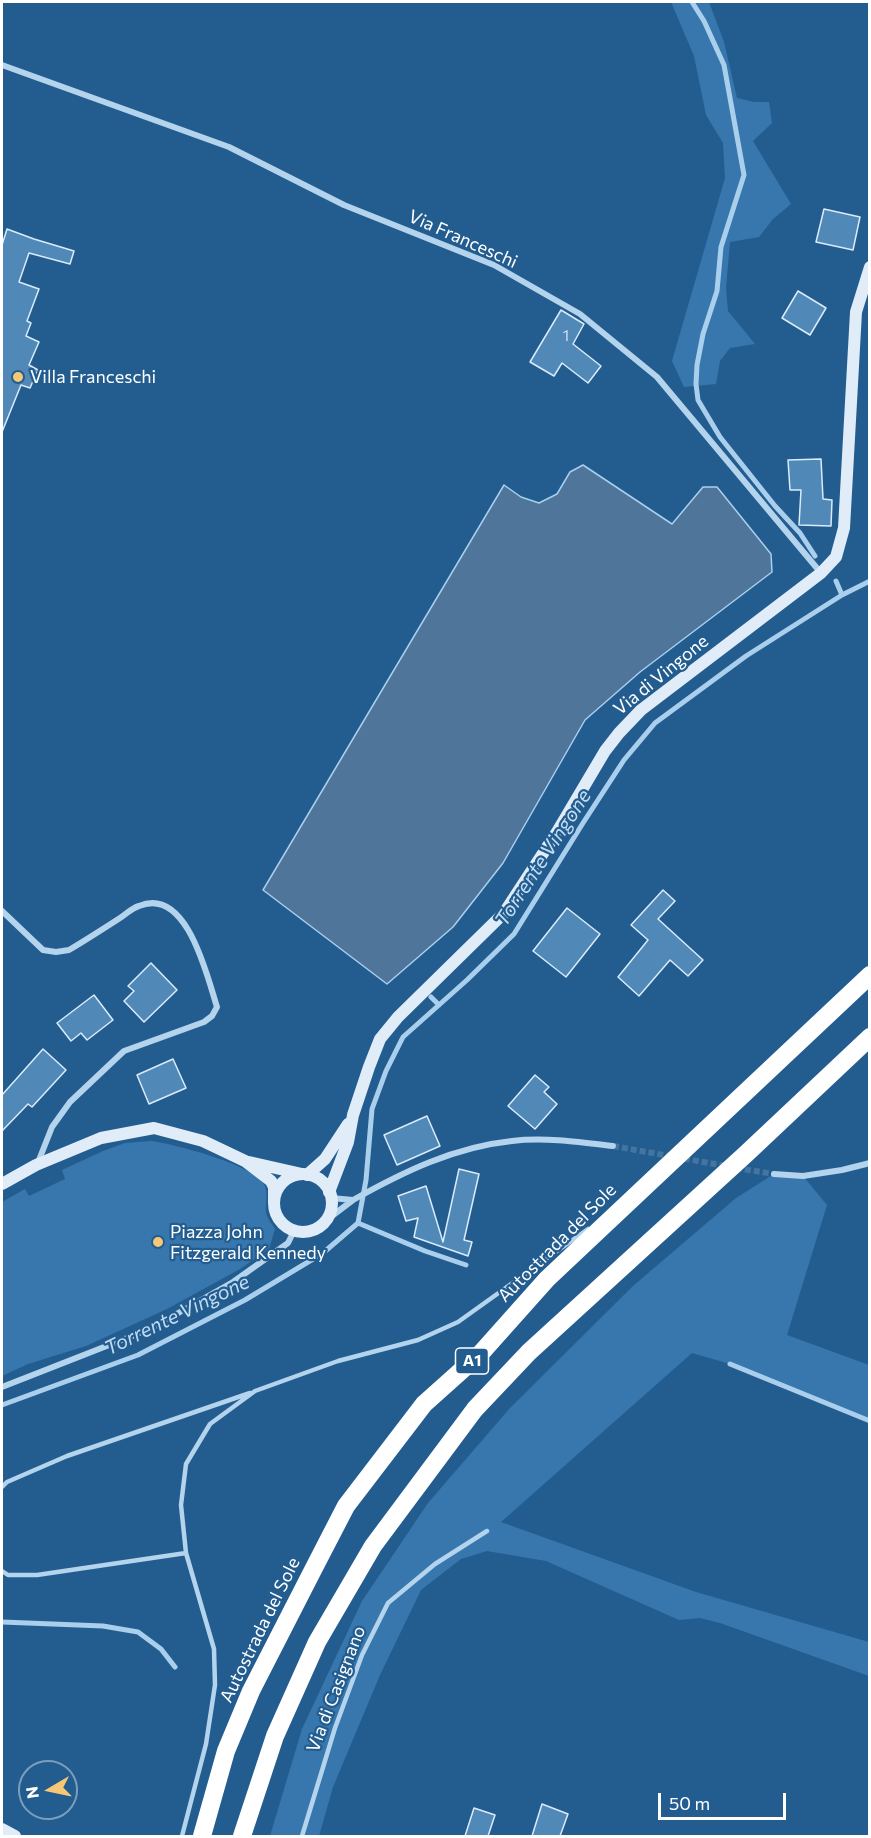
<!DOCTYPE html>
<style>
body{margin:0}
#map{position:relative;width:871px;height:1838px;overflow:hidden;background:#235d90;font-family:Commissioner,sans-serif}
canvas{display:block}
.frame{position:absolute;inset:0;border:3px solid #fff;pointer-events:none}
.north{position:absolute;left:18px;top:1760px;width:60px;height:60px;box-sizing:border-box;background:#235d90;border:2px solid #7b9ebc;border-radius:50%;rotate:261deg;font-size:16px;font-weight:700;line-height:24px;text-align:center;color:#fff}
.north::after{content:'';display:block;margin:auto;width:21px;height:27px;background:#f7c778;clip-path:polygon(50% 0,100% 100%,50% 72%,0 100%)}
.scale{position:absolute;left:658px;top:1793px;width:128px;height:27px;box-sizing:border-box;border:3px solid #fff;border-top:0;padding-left:8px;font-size:18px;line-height:21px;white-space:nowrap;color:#fff;-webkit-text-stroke:4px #235d90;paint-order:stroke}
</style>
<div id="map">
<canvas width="871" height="1838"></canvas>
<div class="frame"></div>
<div class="north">N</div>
<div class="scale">50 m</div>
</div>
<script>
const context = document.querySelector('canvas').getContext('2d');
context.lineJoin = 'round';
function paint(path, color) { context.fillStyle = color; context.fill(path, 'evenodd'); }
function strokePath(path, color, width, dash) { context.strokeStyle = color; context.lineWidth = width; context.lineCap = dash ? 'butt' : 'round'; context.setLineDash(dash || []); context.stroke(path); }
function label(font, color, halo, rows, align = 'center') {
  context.font = font + ' Commissioner,sans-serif'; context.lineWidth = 4.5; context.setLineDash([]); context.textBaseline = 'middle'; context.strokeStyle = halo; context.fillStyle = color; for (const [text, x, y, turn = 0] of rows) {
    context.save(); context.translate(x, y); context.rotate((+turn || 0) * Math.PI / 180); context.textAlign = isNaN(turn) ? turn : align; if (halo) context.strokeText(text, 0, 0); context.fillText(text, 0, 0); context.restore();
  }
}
const green = new Path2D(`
 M 671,2 L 709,2 L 724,42 L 737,98 L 754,102 L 769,102 L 772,123 L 753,141 L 791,204 L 773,219 L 759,237 L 730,242 L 726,288 L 728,311 L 755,344 L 730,348 L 720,361 L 716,384 L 684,387 L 672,361 L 725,178 L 723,143 L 706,115 L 694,56 Z
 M 151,1141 C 174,1144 252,1164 264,1184 C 269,1193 265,1203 266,1212 C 267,1218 272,1224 275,1229 L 269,1249 L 240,1269 L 167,1309 L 86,1346 L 28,1364 L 2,1376 L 2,1202 L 25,1189 L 29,1196 L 65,1179 L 62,1170 L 103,1151 L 125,1143 Z
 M 774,1174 L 803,1176 L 827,1205 L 787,1335 L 869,1365 L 869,1421 L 730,1364 L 692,1353 L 501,1522 L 696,1592 L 869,1642 L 869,1676 L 720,1623 L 700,1618 L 679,1620 L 546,1561 L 487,1551 L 461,1559 L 421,1590 L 380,1675 L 333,1787 L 319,1836 L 270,1836 L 302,1729 L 362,1601 L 428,1503 L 510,1408 L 633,1286 L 736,1198 Z`);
const water = new Path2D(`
 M 583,465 L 672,524 L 703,487 L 717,487 L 771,554 L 772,572 L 640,672 L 585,720 L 503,863 L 453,927 L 387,984 L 263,890 L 504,485 L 521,497 L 539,503 L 557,494 L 570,472 Z`);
const stream = new Path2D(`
 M 692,2 L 704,21 L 724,65 L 744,175 L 721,247 L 717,291 L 703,334 L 697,365 L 696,384 L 698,400 L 720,437 L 775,506 L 800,533 L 815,556
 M 836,581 L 842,595
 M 431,997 L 439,1005
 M 358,1223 L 425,1251 L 466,1265
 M 730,1364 L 870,1421
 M 2,1405 L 138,1355 L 245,1300 L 323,1253 L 358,1223 L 366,1180 L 372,1109 L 386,1071 L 403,1037 L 467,980 L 514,934 L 583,823 L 624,760 L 655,723 L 746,656 L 842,595 L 870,581
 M 2,1622 L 103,1626 L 138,1632 L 161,1649 L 175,1667`);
const building = new Path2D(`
 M 824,209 L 860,217 L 853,250 L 816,242 Z
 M 7,229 L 34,239 L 74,251 L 70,264 L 29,253 L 19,282 L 39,289 L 27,321 L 31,323 L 26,336 L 39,342 L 29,365 L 38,370 L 30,388 L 21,385 L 2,432 L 2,245 Z
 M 798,291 L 826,308 L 810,335 L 782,318 Z
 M 561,310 L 584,324 L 573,344 L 601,366 L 588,383 L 562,363 L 554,376 L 530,362 Z
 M 821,459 L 823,499 L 832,500 L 831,526 L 799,525 L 801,490 L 790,490 L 788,460 Z
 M 663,890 L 675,901 L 658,919 L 703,960 L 688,976 L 670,960 L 639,996 L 618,977 L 648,940 L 631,925 Z
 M 567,908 L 600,934 L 566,977 L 533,951 Z
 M 151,963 L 177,990 L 144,1022 L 124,1001 L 134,991 L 128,986 Z
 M 94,995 L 113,1020 L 87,1040 L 81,1033 L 71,1041 L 57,1023 Z
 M 43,1049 L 66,1070 L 32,1107 L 28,1104 L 2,1131 L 2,1095 Z
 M 173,1059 L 186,1088 L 149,1104 L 137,1075 Z
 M 535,1075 L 549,1087 L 544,1092 L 557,1104 L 535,1129 L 508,1106 Z
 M 427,1116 L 440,1146 L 397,1165 L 384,1135 Z
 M 459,1169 L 479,1174 L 464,1240 L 472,1242 L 468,1256 L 414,1237 L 418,1218 L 406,1221 L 398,1196 L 426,1186 L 443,1242 Z
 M 542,1804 L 568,1814 L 560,1836 L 532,1836 Z
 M 474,1808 L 495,1815 L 488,1836 L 465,1836 Z`);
const streetTunnel = new Path2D(`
 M 613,1146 L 726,1166
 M 736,1168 L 774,1174`);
const lane = new Path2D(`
 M 2,1487 L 7,1482 L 67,1456 L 250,1393
 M 2,1571 L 8,1575 L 37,1575 L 186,1553
 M 182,1836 L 206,1744 L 215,1685 L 214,1649 L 186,1553 L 181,1505 L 186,1464 L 210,1424 L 255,1391 L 338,1361 L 418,1340 L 458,1322 L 588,1229
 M 302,1836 L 335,1728 L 362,1655 L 388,1603 L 435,1564 L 487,1531`);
const street = new Path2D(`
 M 2,65 L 229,147 L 344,205 L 494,265 L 580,314 L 657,377 L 821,573
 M 2,911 L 43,950 L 56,952 L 69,950 C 86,940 103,929 120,918 C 126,914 132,908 139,906 C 187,886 207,976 217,1007 L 212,1016 L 204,1022 L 124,1051 L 70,1102 L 52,1127 L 37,1165
 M 774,1174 L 803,1176 L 842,1170 L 870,1163
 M 353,1200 C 403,1172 454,1147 512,1141 C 544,1137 580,1142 613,1146
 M 324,1222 L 353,1200 L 331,1198
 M 2,1387 L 150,1329 L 233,1282 L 288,1243 L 294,1231`);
const secondary = new Path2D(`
 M 249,1162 L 302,1174
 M274 1203a29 29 0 1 1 58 0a29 29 0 1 1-58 0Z
 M 307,1175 L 325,1159 L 348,1124
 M 2,1184 L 36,1165 L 101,1138 L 154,1128 L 203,1141 L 245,1161 L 271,1181 L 274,1187 L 274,1202
 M 329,1192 L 348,1142 L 353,1115 L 369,1067 L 380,1039 L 398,1017 L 504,913 L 557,832 L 605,751 L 619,733 L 641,710 L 821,573 L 836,557 L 844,528 L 856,312 L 870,267
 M 2,1829 L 15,1836`);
const highway = new Path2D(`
 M 202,1836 L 226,1751 L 251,1691 L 315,1566 L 346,1506 L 424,1404 L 481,1353 L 547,1279 L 870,975
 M 242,1836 L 275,1736 L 317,1642 L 373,1546 L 475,1409 L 529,1352 L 747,1153 L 870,1037`);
const markers = [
 [18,377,6,"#f7c778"],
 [158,1242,6,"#f7c778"]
];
const numberNames = [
 ["1",566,336]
];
const shields = [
 [472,1361,33]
];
const shieldNames = [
 ["A1",472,1361]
];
const streetNames = [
 ["Via Franceschi",463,239,24],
 ["Via di Vingone",661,675,-39],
 ["Autostrada del Sole",557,1243,-45],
 ["Autostrada del Sole",260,1630,-64],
 ["Via di Casignano",336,1689,-69]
];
const poiNames = [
 ["Villa Franceschi",30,377],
 ["Piazza John",170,1232],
 ["Fitzgerald Kennedy",170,1253]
];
const waterNames = [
 ["Torrente Vingone",543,858,-57],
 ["Torrente Vingone",177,1315,-26]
];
paint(green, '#3777ad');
paint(water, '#4f769a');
strokePath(water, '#a9cfed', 1.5);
strokePath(stream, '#a9cfed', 5);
paint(building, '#5088b8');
strokePath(building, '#daebf9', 1.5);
strokePath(streetTunnel, '#4475a1', 6, [6, 3]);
strokePath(lane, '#b4d3ec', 4.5);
strokePath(street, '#b4d3ec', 6);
strokePath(secondary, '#e0edf9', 12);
strokePath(highway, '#fff', 18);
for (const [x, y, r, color] of markers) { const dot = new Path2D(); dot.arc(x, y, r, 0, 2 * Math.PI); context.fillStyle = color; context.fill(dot); strokePath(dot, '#235d90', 2); }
label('15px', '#d3e1ed', null, numberNames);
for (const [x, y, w] of shields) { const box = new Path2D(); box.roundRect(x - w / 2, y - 13, w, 26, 4.5); context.fillStyle = '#235d90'; context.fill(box); strokePath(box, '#fff', 1.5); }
label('bold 16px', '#fff', null, shieldNames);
label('18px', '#fff', '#235d90', streetNames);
label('18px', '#fff', '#235d90', poiNames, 'left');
label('italic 20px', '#c1dcf3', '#235d90', waterNames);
</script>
